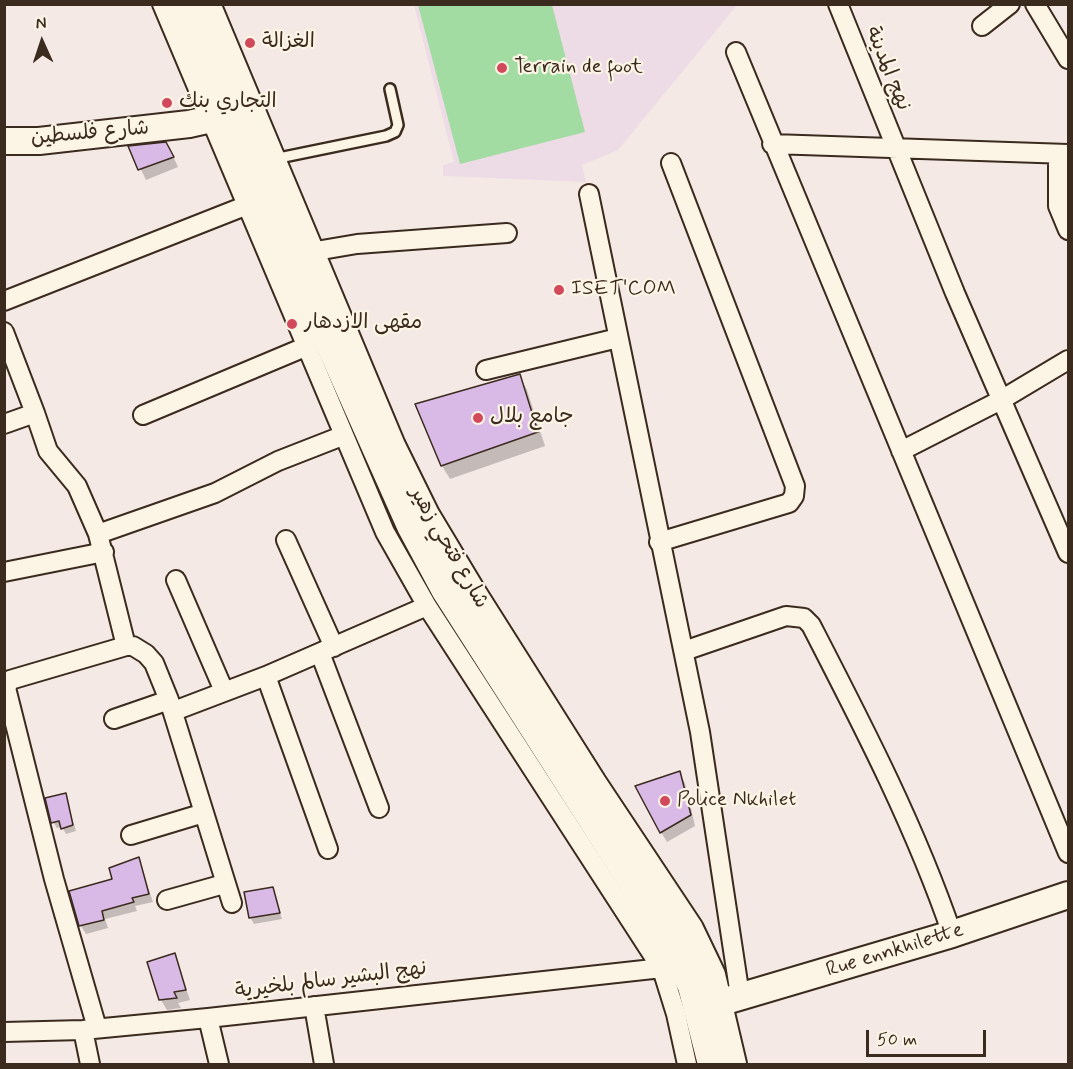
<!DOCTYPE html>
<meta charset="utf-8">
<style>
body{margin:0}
#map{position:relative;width:1073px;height:1069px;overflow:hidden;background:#f5e9e5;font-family:Mynerve,sans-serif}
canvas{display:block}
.frame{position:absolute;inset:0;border:6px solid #3b2a1e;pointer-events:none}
.north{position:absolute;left:12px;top:12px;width:60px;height:60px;-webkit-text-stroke:4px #fcf5e5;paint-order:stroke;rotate:357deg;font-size:16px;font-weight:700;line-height:24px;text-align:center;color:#3b2a1e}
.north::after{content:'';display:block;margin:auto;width:21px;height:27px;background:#3b2a1e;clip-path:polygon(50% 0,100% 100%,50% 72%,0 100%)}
.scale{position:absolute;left:866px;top:1030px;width:120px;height:27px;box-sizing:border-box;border:3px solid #3b2a1e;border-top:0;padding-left:8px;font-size:18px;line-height:21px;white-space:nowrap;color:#3b2a1e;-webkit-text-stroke:4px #fcf5e5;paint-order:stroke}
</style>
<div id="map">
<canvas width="1073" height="1069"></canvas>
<div class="frame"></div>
<div class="north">N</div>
<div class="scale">50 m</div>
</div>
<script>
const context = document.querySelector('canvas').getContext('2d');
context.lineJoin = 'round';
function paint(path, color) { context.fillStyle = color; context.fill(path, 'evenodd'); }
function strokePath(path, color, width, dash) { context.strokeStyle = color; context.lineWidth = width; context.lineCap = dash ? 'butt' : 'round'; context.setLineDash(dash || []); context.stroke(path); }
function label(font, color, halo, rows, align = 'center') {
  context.font = font + ' Mynerve,"Playpen Sans Arabic",sans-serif'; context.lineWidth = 4.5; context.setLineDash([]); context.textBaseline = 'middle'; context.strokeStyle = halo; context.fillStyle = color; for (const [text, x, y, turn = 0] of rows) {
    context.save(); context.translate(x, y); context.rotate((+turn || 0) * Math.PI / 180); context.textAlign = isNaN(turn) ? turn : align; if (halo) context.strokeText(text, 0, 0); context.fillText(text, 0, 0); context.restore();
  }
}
const built = new Path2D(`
 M 414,5 L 737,5 L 618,150 L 582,165 L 586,182 L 443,176 L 443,165 L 454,162 Z`);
const green = new Path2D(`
 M 418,5 L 552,5 L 585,132 L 460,164 Z`);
const shadow = new Path2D(`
 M 130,147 L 172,154 L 178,167 L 146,180 Z
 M 519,376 L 527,390 L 545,446 L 450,479 L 442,466 Z
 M 679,773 L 685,783 L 695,826 L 667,842 L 661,832 Z
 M 65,795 L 76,831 L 66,834 L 62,827 L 57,828 L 53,822 Z
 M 138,858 L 153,902 L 135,906 L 137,911 L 105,919 L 108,928 L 86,934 L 81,926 L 113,880 Z
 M 272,889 L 282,919 L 254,924 L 250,917 Z
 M 174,954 L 190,1000 L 178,1003 L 181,1008 L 167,1010 L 161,1000 Z`);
const building = new Path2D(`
 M 166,142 L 174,157 L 138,170 L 128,146 Z
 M 520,374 L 538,432 L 441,466 L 415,404 Z
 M 680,771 L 691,815 L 660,833 L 635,786 Z
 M 66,793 L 73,825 L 61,829 L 59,821 L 51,823 L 45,798 Z
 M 139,857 L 149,894 L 132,898 L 134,902 L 102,911 L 104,920 L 79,926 L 69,891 L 112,879 L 109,868 Z
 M 273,887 L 280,913 L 249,918 L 244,892 Z
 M 175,953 L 186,990 L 174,992 L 177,998 L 159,1000 L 147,962 Z`);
const lane = new Path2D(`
 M 274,159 L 386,136 L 395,132 L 398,125 L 390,89`);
const street = new Path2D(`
 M 162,4 L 385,532 L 427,606 L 662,969 L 676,1014 L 687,1064
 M 838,4 L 955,293 L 1068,553
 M 1035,4 L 1068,59
 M 982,26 L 1010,4
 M 736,52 L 1068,853
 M 772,144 L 1068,154
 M 1058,154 L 1058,206 L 1068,230
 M 589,194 L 700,732 L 740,996
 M 310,252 L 357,244 L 507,233
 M 4,301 L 245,206
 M 4,332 L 35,413 L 4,424
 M 486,370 L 618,338
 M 35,413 L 48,451 L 77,486 L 98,534 L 126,646
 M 143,415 L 305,347
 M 901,451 L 1001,400 L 1068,360
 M 98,534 L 215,493 L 278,461 L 342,436
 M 286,540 L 334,647
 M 659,542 L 789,503 L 794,496 L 795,486 L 671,163
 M 4,572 L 104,552
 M 176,580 L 224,691
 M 684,651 L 786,616 L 804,618 L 811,625 C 863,726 915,826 952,934
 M 320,653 L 379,808
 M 266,676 L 328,849
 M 174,711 L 266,676 L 427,606
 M 114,719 L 169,700
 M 131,835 L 204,813
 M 167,900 L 224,884
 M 314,1006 L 324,1064
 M 208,1018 L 219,1064
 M 97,1028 L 54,879 L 6,688 L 10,680 L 126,646 L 133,646 L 146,654 L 154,663 L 169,700 L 232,903
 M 83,1030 L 90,1064
 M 4,1032 L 83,1030 L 208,1018 L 671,967`);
const secondary = new Path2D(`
 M 184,4 L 299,277 L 410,526 L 445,591 L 669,941 L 691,986 L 711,1064
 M 207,4 L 392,446 L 426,515 L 471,590 L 593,783 L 690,929 L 712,975 L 733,1064
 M 4,141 L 39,141 L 189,124 L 229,115
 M 705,1007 L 952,934 L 1068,895`);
const markers = [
 [250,43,6,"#d1495b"],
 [502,68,6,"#d1495b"],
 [167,103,6,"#d1495b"],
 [559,290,6,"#d1495b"],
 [292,324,6,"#d1495b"],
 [478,418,6,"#d1495b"],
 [665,801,6,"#d1495b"]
];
const poiNames = [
 ["الغزالة",262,43],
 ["Terrain de foot",514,68],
 ["التجاري بنك",179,103],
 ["ISET'COM",571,290],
 ["مقهى الازدهار",304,324],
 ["جامع بلال",490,418],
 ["Police Nkhilet",677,801]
];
const streetNames = [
 ["نهج المدينة",887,69,68],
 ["شارع فلسطين",90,134,-5],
 ["شارع فتحي زهير",448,548,60],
 ["Rue ennkhilette",895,951,-17],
 ["نهج البشير سالم بلخيرية",331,981,-7]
];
paint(built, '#eddbe6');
paint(green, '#a2dca2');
paint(shadow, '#0003');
paint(building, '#d9bae7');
strokePath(building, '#3b2a1e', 1.5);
strokePath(lane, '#3b2a1e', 14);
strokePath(street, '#3b2a1e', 22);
strokePath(secondary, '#3b2a1e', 30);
strokePath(lane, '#fcf5e5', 9);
strokePath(street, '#fcf5e5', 18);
strokePath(secondary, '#fcf5e5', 26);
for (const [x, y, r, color] of markers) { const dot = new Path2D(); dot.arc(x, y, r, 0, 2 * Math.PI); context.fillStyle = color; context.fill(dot); strokePath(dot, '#fcf5e5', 2); }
label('21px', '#3b2a1e', '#fcf5e5', poiNames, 'left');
label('21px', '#3b2a1e', '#fcf5e5', streetNames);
</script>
